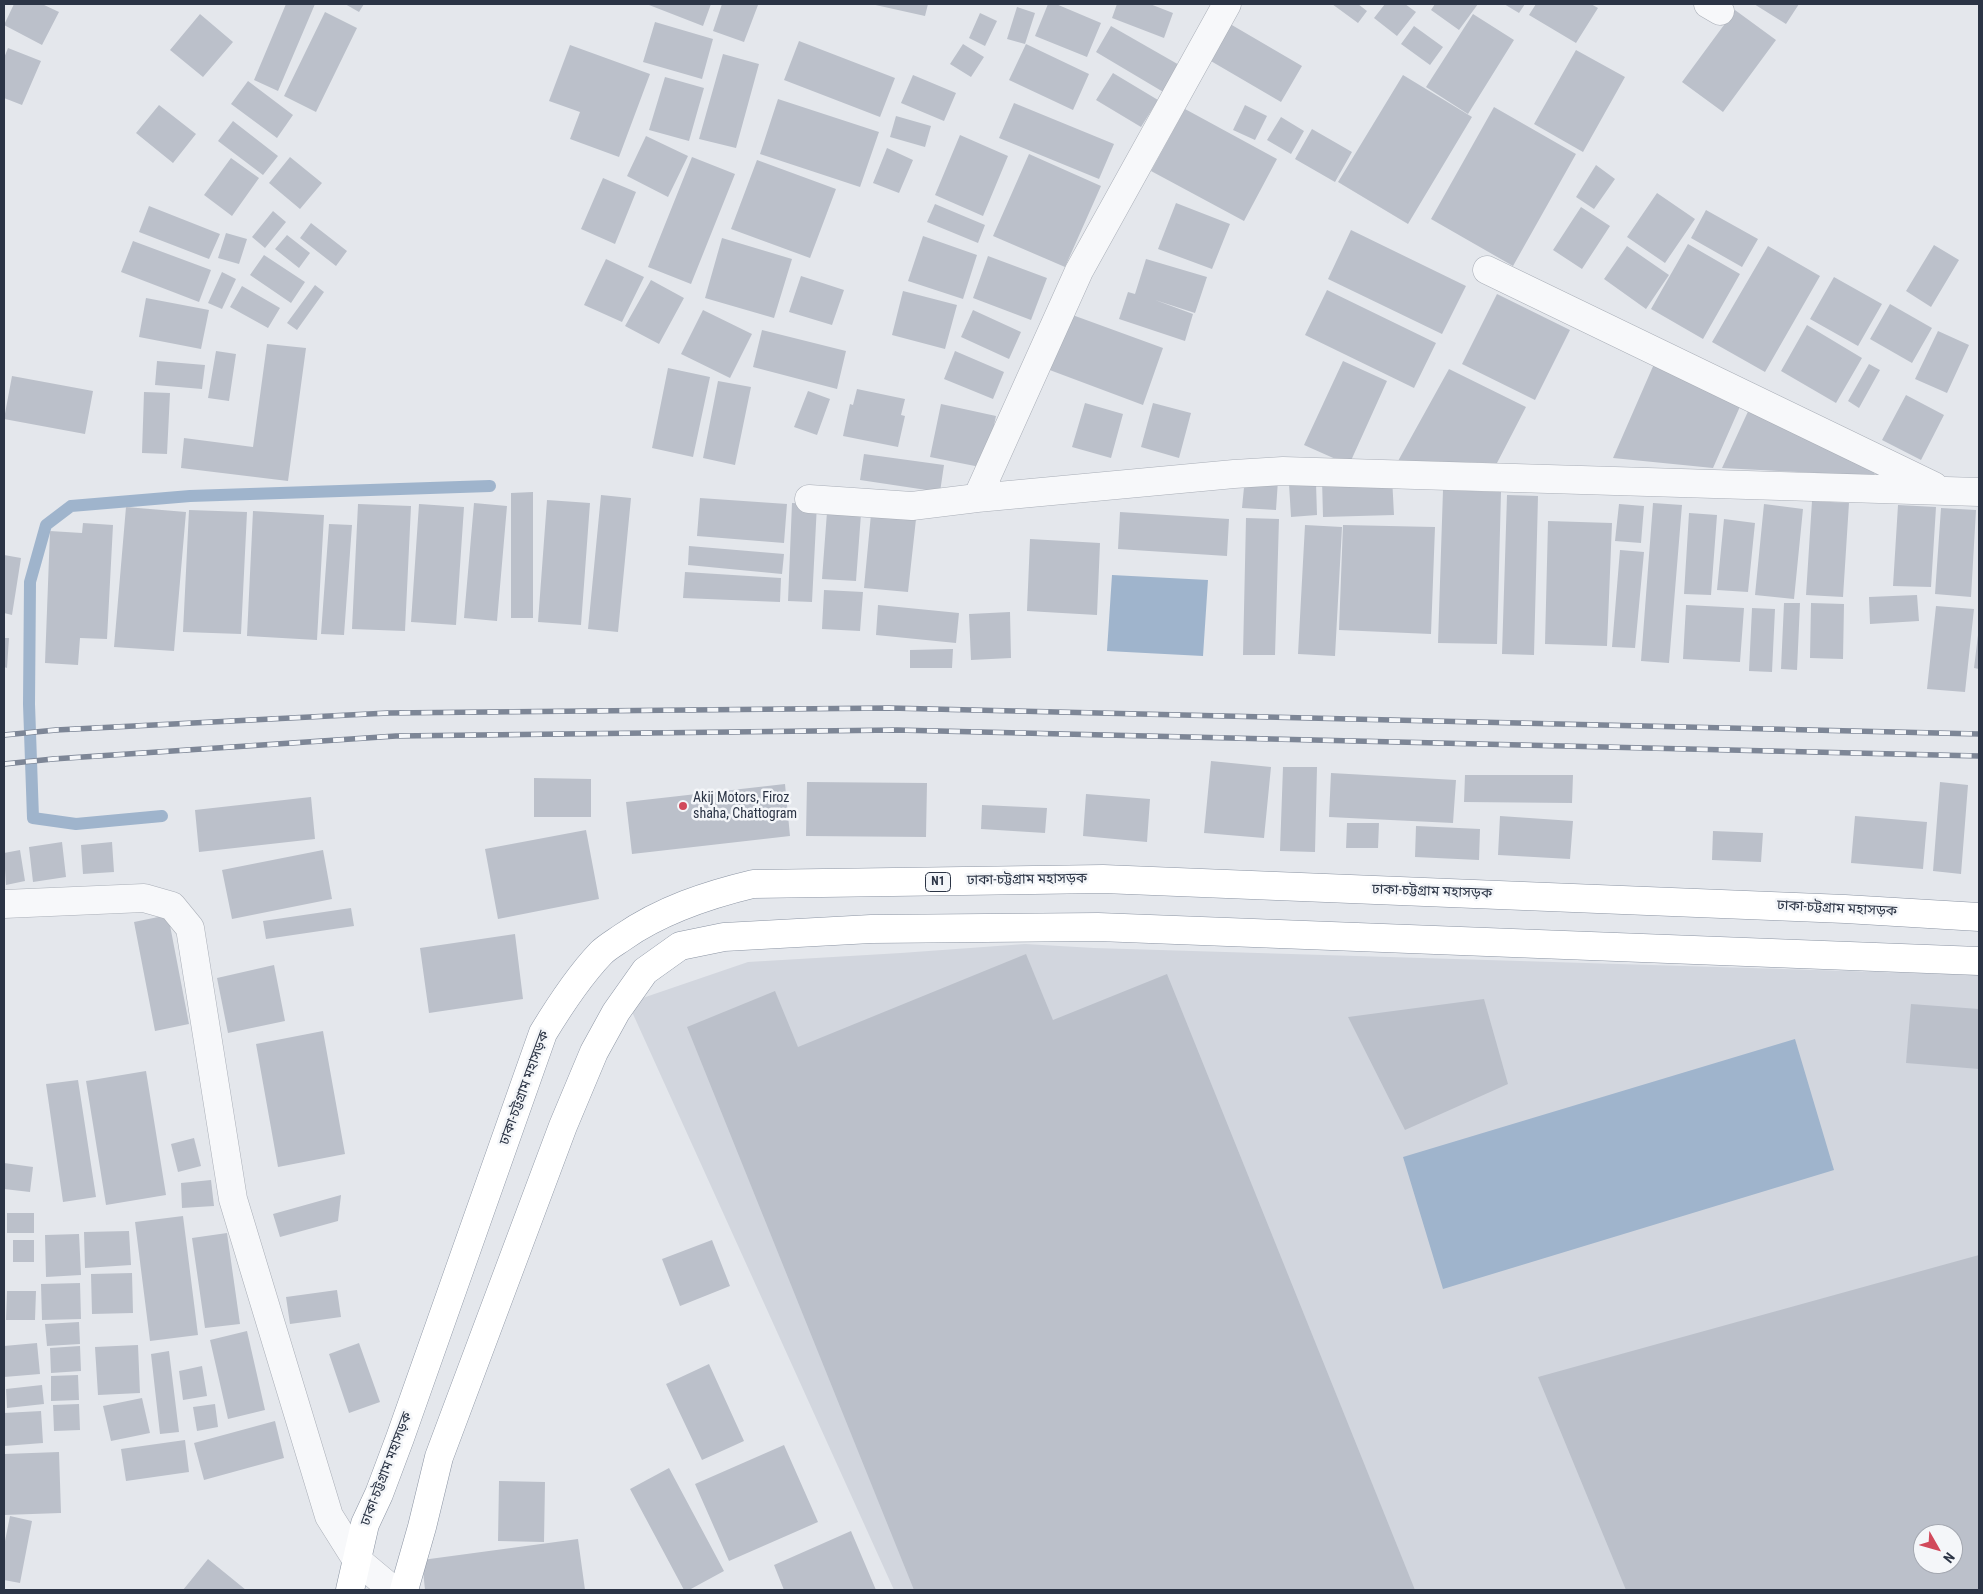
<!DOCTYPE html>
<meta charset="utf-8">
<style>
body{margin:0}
#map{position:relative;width:1983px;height:1594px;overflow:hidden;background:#e4e7ec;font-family:"Roboto Condensed",sans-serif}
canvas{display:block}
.frame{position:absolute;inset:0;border:5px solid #2b3445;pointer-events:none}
.north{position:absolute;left:1913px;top:1524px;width:50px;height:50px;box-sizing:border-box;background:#f4f6f9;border:1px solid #a4a8b1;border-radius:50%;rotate:128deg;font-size:14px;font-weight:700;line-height:20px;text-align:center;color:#2b3445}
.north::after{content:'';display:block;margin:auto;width:18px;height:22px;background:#d1495b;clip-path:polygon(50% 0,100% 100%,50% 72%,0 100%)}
</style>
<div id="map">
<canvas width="1983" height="1594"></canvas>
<div class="frame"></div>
<div class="north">N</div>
</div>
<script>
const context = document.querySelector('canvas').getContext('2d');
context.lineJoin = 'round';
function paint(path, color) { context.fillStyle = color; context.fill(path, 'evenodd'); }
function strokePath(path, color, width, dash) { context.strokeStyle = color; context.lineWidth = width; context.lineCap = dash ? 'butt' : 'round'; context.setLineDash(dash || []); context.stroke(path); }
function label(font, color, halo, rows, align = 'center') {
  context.font = font + ' "Roboto Condensed","Noto Sans Bengali",sans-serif'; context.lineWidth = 5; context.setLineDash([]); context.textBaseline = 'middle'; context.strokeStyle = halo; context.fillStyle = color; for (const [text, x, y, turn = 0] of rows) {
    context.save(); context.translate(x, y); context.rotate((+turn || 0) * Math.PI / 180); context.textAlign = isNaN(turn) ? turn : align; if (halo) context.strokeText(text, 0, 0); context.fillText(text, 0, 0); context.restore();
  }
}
const built = new Path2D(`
 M 1025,944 L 1094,948 L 1979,975 L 1979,1590 L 894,1590 L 628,1003 L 748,962 L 901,953 ZM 1923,1534 L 1953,1534 L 1953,1564 L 1923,1564 Z`);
const water = new Path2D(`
 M 1112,575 L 1208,580 L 1203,656 L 1107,651 Z
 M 1795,1039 L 1834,1170 L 1443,1289 L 1403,1157 Z`);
const stream = new Path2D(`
 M 162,816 L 76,824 L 33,818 L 29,704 L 30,582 L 46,525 L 71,506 L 190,496 L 490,486`);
const building = new Path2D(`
 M 14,4 L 42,4 L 59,12 L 42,45 L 4,25 Z
 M 286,4 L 315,4 L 278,91 L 254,80 Z
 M 345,4 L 364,4 L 359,12 Z
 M 649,4 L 711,4 L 703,26 L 649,5 Z
 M 722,4 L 758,5 L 744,42 L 713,31 Z
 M 871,4 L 928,4 L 925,16 Z
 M 1048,4 L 1056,4 L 1101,23 L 1087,57 L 1035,36 Z
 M 1117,4 L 1150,4 L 1173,13 L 1164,38 L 1112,18 Z
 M 1332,4 L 1358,4 L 1367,11 L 1358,23 Z
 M 1385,4 L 1405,4 L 1416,12 L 1397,36 L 1374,18 Z
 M 1435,4 L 1478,4 L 1459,30 L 1431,10 Z
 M 1504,4 L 1525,4 L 1519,13 Z
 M 1536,4 L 1591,4 L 1598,8 L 1576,43 L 1529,15 Z
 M 1754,4 L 1799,4 L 1786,24 Z
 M 1017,7 L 1035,13 L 1025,44 L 1007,39 Z
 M 1735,10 L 1776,40 L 1723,112 L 1682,82 Z
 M 325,12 L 357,28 L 316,112 L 284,96 Z
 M 980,13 L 997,21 L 985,46 L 969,38 Z
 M 200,14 L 233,42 L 203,77 L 170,50 Z
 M 1473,14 L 1514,40 L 1468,114 L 1426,87 Z
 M 1225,21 L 1302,66 L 1281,102 L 1204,57 Z
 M 655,22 L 713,39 L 702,79 L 643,62 Z
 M 1111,26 L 1181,66 L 1165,93 L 1096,52 Z
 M 1414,26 L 1443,47 L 1430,65 L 1401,44 Z
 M 799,41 L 895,78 L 880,117 L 784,80 Z
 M 963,44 L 984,57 L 971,77 L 950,64 Z
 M 1026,44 L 1089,74 L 1073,110 L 1009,80 Z
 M 570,45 L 650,74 L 619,157 L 570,139 L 580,112 L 549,101 Z
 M 8,48 L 41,61 L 22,105 L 4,98 L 4,58 Z
 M 1576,50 L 1625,77 L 1583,152 L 1534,124 Z
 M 723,54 L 759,64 L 736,148 L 699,139 Z
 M 1113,73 L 1158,100 L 1141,127 L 1096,100 Z
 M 913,75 L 956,93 L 944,121 L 901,103 Z
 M 1403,75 L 1472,117 L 1408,224 L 1338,182 Z
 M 665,77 L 704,88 L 689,141 L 649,130 Z
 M 248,81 L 293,115 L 277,138 L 231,104 Z
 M 778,99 L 879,132 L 860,187 L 760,154 Z
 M 1014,103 L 1114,144 L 1099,179 L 999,138 Z
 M 159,105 L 196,134 L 173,163 L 136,133 Z
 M 1245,105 L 1267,116 L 1255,140 L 1233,130 Z
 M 1494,107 L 1576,154 L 1513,266 L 1431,219 Z
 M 1185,109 L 1277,159 L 1244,221 L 1151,171 Z
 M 896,116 L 931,126 L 925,147 L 890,137 Z
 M 1281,117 L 1304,131 L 1291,154 L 1267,140 Z
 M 233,121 L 278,156 L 263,175 L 218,141 Z
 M 1312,129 L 1352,152 L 1335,182 L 1295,159 Z
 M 960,135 L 1008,156 L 983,216 L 935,195 Z
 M 646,136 L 688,156 L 668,197 L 627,176 Z
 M 887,148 L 913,160 L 899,193 L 873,183 Z
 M 1029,154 L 1101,186 L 1065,267 L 993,236 Z
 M 290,157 L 322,183 L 300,209 L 269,183 Z
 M 692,157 L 735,174 L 691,284 L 648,267 Z
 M 231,158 L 259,178 L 232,216 L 204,195 Z
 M 757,160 L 836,189 L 810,258 L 731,229 Z
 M 1596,165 L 1615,179 L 1594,209 L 1576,197 Z
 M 603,178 L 636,192 L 615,244 L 581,229 Z
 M 1657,193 L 1695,219 L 1665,263 L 1627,237 Z
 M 1176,203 L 1230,224 L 1212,269 L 1158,249 Z
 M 935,204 L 985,225 L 978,243 L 927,222 Z
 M 149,206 L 220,234 L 209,259 L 139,232 Z
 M 1581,207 L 1610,226 L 1582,269 L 1553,250 Z
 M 1706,210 L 1758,239 L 1742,267 L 1691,238 Z
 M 273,211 L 286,222 L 265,248 L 252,237 Z
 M 311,223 L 347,251 L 336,266 L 300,238 Z
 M 1351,230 L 1466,286 L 1442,334 L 1328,279 Z
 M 226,233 L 247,239 L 239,264 L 218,258 Z
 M 287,235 L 310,253 L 299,268 L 275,249 Z
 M 923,236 L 977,255 L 963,299 L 908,281 Z
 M 722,238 L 792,259 L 774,318 L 705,298 Z
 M 133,241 L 211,270 L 199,302 L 121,272 Z
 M 1688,244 L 1740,274 L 1703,339 L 1651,309 Z
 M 1934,245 L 1959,260 L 1931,307 L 1906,291 Z
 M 1627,246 L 1669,275 L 1646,309 L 1604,279 Z
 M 1768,246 L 1820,276 L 1765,372 L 1712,342 Z
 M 264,255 L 305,282 L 291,303 L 250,275 Z
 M 988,256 L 1047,278 L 1031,320 L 973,298 Z
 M 606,259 L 644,277 L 622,322 L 584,305 Z
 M 1146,259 L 1207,277 L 1195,313 L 1155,300 L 1193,314 L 1185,341 L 1119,319 L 1128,292 L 1135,294 Z
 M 222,272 L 236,279 L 222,309 L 208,303 Z
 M 801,276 L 844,290 L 832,325 L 789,312 Z
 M 1834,277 L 1882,304 L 1858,346 L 1810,319 Z
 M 651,280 L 684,298 L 659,344 L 625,326 Z
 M 315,285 L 324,292 L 297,330 L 287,323 Z
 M 242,286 L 280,308 L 268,328 L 230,307 Z
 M 1327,290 L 1436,343 L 1414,388 L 1305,335 Z
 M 903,291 L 957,305 L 945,349 L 892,335 Z
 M 1497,294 L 1570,330 L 1535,400 L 1462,364 Z
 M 146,298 L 209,310 L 201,349 L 139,337 Z
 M 1890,304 L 1932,328 L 1912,363 L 1870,339 Z
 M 703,310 L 752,334 L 730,378 L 681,354 Z
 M 973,310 L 1021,332 L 1009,359 L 961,337 Z
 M 1067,313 L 1163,348 L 1143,405 L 1047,369 Z
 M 1807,325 L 1862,358 L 1836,403 L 1781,371 Z
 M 762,330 L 846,351 L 837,389 L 753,367 Z
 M 1938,331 L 1969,345 L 1947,393 L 1915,379 Z
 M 267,344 L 306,348 L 288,481 L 181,468 L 184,438 L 253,447 Z
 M 216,351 L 236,354 L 229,401 L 208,398 Z
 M 955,351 L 1004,372 L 993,399 L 944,379 Z
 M 157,361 L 205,365 L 202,389 L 155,385 Z
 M 1343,361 L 1387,381 L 1349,465 L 1304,445 Z
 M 1654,364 L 1742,402 L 1713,468 L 1613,458 Z
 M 1869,364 L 1880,370 L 1859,408 L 1848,401 Z
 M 668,368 L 710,377 L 693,457 L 652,448 Z
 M 1449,369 L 1526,407 L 1497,463 L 1398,461 Z
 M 12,376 L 93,391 L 85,434 L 4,419 Z
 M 718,381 L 751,387 L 735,465 L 703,458 Z
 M 857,389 L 905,399 L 901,415 L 905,416 L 898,447 L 843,436 L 850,404 L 853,405 Z
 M 808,391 L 830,399 L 817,435 L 794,427 Z
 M 144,392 L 170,393 L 167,454 L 142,453 Z
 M 1906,395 L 1944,415 L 1921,460 L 1882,440 Z
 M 1085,403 L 1123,414 L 1111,458 L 1072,447 Z
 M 1153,403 L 1191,413 L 1179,458 L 1141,447 Z
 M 941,404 L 996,416 L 985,468 L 930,457 Z
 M 1751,405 L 1877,463 L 1874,476 L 1722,468 Z
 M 864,454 L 944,465 L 940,492 L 860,480 Z
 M 1245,477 L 1278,480 L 1276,510 L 1242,508 Z
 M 1392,477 L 1394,515 L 1323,517 L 1322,479 Z
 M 1316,483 L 1317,515 L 1291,517 L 1289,484 Z
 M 1443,490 L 1501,492 L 1497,644 L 1438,643 Z
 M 533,492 L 533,618 L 511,618 L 511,493 Z
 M 601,495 L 631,498 L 618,632 L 588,629 Z
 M 1507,495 L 1538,496 L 1534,655 L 1502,654 Z
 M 700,498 L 787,504 L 784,543 L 697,536 Z
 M 547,500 L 590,503 L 581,625 L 538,622 Z
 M 1812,501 L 1849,503 L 1843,597 L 1806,595 Z
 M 474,503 L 507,506 L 497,621 L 464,618 Z
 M 792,503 L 817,504 L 812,602 L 788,601 Z
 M 1653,503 L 1682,505 L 1669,663 L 1641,661 Z
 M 358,504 L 411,506 L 405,631 L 352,629 Z
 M 419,504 L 464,507 L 456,625 L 411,622 Z
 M 1619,504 L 1644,506 L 1641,543 L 1615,541 Z
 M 1764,504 L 1803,509 L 1794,599 L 1755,595 Z
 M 1898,505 L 1936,507 L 1931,587 L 1893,586 Z
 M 126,507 L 186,512 L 174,651 L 114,647 Z
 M 1941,508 L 1976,510 L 1971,597 L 1935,594 Z
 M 189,510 L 247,512 L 241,634 L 183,632 Z
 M 253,511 L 324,515 L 317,640 L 247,636 Z
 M 827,512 L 861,514 L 856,581 L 822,579 Z
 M 1120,512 L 1229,519 L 1227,556 L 1118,549 Z
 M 1689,513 L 1717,515 L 1711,595 L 1684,594 Z
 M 871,514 L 916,519 L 908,592 L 864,588 Z
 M 1246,518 L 1279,519 L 1275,655 L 1243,655 Z
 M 1724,519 L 1755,523 L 1748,592 L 1717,590 Z
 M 1548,521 L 1612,523 L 1607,646 L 1545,644 Z
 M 83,523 L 113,525 L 107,639 L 80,638 L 78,665 L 45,663 L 50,531 L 82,533 Z
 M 329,524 L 352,525 L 344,635 L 321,634 Z
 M 1305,525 L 1342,527 L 1335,656 L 1298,654 Z
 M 1343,525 L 1435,527 L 1431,634 L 1339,630 Z
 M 1030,539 L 1100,543 L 1097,615 L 1027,611 Z
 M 689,546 L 784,554 L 782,574 L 688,565 Z
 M 1620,550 L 1644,552 L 1635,648 L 1612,647 Z
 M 4,555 L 21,558 L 12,615 L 4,613 Z
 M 685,572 L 781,578 L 780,602 L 683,598 Z
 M 824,590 L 863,592 L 860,631 L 822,629 Z
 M 1917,595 L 1919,621 L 1870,624 L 1869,597 Z
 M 1784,603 L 1800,603 L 1797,670 L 1781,669 Z
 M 1811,603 L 1844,604 L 1843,659 L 1810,658 Z
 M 878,605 L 959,613 L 956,643 L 876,635 Z
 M 1686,605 L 1744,608 L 1740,662 L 1683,659 Z
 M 1936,606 L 1974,609 L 1965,692 L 1927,689 Z
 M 1752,608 L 1775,609 L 1772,672 L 1749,671 Z
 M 1010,612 L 1011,658 L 971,660 L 969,614 Z
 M 1978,635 L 1979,635 L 1979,669 L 1974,668 Z
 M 4,638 L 9,638 L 7,668 L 4,667 Z
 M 953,649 L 952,668 L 910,668 L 910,650 Z
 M 1211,761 L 1271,767 L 1264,838 L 1204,833 Z
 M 1283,767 L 1317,767 L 1315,852 L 1280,851 Z
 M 1331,773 L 1456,780 L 1453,823 L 1329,817 Z
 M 1465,775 L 1573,775 L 1572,803 L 1464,802 Z
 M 534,778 L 591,779 L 591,817 L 534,817 Z
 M 807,782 L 927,783 L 926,837 L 806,836 Z
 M 1940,782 L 1968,785 L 1961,874 L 1933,871 Z
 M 785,784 L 790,836 L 632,854 L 626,802 Z
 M 1086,794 L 1150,799 L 1147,842 L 1083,836 Z
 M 311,797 L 315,839 L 199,852 L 195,810 Z
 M 982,805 L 1047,808 L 1045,833 L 981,829 Z
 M 1500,816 L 1573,821 L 1570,859 L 1498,855 Z
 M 1855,816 L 1927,822 L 1923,869 L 1851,863 Z
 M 1347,823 L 1379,823 L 1378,848 L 1346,848 Z
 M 1416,826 L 1480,829 L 1479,860 L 1415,857 Z
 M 586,830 L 599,899 L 498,919 L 485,849 Z
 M 1713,831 L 1763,833 L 1761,862 L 1712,860 Z
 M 62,842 L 66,877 L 33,882 L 29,847 Z
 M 112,842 L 114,872 L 83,874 L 81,845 Z
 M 20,850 L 25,881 L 6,885 L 4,853 Z
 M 323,850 L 332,899 L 232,919 L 222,870 Z
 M 351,908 L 354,926 L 266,939 L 263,921 Z
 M 168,915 L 189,1024 L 155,1031 L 134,922 Z
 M 515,934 L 523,999 L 429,1013 L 420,948 Z
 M 1026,954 L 1053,1020 L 1167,974 L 1415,1590 L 914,1590 L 687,1027 L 775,991 L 798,1047 Z
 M 274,965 L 285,1021 L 228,1033 L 217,978 Z
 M 1484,999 L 1508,1084 L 1405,1130 L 1348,1017 Z
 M 1911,1004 L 1979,1009 L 1979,1069 L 1906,1063 Z
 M 323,1031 L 345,1154 L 278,1167 L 256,1044 Z
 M 146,1071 L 166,1195 L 106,1205 L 86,1081 Z
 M 78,1080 L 96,1197 L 63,1202 L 46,1084 Z
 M 194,1138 L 201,1166 L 178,1172 L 171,1144 Z
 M 4,1163 L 33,1167 L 30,1192 L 4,1189 Z
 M 211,1180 L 214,1206 L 182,1208 L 181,1183 Z
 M 341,1195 L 338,1221 L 280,1237 L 273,1214 Z
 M 7,1213 L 34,1213 L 34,1233 L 7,1233 Z
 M 183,1216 L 198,1335 L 150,1341 L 135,1222 Z
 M 129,1231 L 131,1265 L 85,1268 L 84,1232 Z
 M 227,1233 L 240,1324 L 205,1328 L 192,1238 Z
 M 79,1234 L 81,1275 L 46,1277 L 45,1235 Z
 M 13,1240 L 34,1240 L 34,1262 L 13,1262 Z
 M 712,1240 L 730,1286 L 680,1306 L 662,1259 Z
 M 1979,1255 L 1979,1590 L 1626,1590 L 1538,1377 ZM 1923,1534 L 1953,1534 L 1953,1564 L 1923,1564 Z
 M 132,1273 L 133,1313 L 92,1314 L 91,1274 Z
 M 80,1283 L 81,1319 L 42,1320 L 41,1284 Z
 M 337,1290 L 341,1317 L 290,1324 L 286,1297 Z
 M 7,1291 L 36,1291 L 35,1320 L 6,1320 Z
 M 79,1322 L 80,1344 L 47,1346 L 45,1324 Z
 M 247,1331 L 265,1410 L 228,1419 L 210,1340 Z
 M 37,1343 L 40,1374 L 4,1377 L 4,1346 Z
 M 359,1343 L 380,1402 L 349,1413 L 329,1354 Z
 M 138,1345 L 140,1393 L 98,1395 L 95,1347 Z
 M 80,1346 L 81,1371 L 51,1373 L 50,1348 Z
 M 169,1351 L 179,1432 L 160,1434 L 151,1354 Z
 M 709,1364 L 744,1441 L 702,1460 L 666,1384 Z
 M 202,1366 L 207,1396 L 183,1400 L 179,1371 Z
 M 78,1375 L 79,1400 L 51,1401 L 51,1376 Z
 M 42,1385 L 44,1404 L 7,1408 L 6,1389 Z
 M 142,1398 L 150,1433 L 111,1441 L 103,1406 Z
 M 79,1404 L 80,1430 L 54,1431 L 53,1405 Z
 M 215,1404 L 218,1427 L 197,1431 L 193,1407 Z
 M 41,1411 L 43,1443 L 4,1446 L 4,1413 Z
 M 275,1421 L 284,1458 L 204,1480 L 194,1443 Z
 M 185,1440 L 189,1472 L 126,1481 L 121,1449 Z
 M 784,1445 L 818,1522 L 729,1561 L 695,1484 Z
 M 59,1452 L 61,1513 L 4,1515 L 4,1454 Z
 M 669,1468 L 724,1571 L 689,1590 L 684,1590 L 630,1489 Z
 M 499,1481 L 545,1482 L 544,1542 L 498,1541 Z
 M 10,1516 L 32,1521 L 20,1583 L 4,1580 L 4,1546 Z
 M 851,1531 L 876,1590 L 784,1590 L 774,1565 Z
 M 578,1539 L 585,1590 L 425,1590 L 422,1560 Z
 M 208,1559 L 246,1590 L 183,1590 Z`);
const street = new Path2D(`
 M 1708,4 L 1720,11
 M 1487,270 L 1934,486
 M 977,498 L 1079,271 L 1227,4
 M 809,499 L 912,506 L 977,498 L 1234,474 L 1283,471 L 1979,492
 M 4,904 L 144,898 L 172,906 L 190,928 L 233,1199 L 329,1516 L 356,1559 L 393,1590`);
const highway = new Path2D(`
 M 350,1590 L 365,1524 L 379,1494 L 400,1438 L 543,1033 C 560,1005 578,977 601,953 C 607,947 616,942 623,937 C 662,910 707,895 753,884 L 1103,879 L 1845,909 L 1979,917
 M 404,1590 L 422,1527 L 439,1457 L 563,1126 L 594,1052 L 616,1012 L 645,971 L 680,946 L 724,937 L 871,929 L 1098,927 L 1979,961`);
const rail = new Path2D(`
 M 4,735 L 56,730 L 388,713 L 889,708 L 1979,734
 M 4,764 L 53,759 L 396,736 L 897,730 L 1979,756`);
const markers = [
 [683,806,5,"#d1495b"]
];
const shields = [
 [938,882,25]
];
const shieldNames = [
 ["N1",938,882]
];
const poiNames = [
 ["Akij Motors, Firoz",693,798],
 ["shaha, Chattogram",693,814]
];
const streetNames = [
 ["ঢাকা-চট্টগ্রাম মহাসড়ক",1027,880,-1],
 ["ঢাকা-চট্টগ্রাম মহাসড়ক",1432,892,2],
 ["ঢাকা-চট্টগ্রাম মহাসড়ক",1837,909,3],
 ["ঢাকা-চট্টগ্রাম মহাসড়ক",525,1088,-70],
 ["ঢাকা-চট্টগ্রাম মহাসড়ক",387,1469,-69]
];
paint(built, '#d2d6de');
paint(water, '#9fb4cc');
strokePath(stream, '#9fb4cc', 12);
paint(building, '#bbc0ca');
strokePath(street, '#a9aeb7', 29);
strokePath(highway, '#8b94a3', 29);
strokePath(street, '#f7f8fa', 28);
strokePath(highway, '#fff', 28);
strokePath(rail, '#7d8696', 5.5);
strokePath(rail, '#f4f6f9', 4, [11]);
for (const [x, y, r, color] of markers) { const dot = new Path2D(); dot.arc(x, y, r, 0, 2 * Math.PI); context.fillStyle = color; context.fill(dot); strokePath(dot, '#f4f6f9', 2); }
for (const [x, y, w] of shields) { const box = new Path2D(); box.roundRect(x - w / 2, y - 9.5, w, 19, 4); context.fillStyle = '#f4f6f9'; context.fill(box); strokePath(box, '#2b3445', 1); }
label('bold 12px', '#2b3445', null, shieldNames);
label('14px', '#2b3445', '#f4f6f9', poiNames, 'left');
label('14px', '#2b3445', '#f4f6f9', streetNames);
</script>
